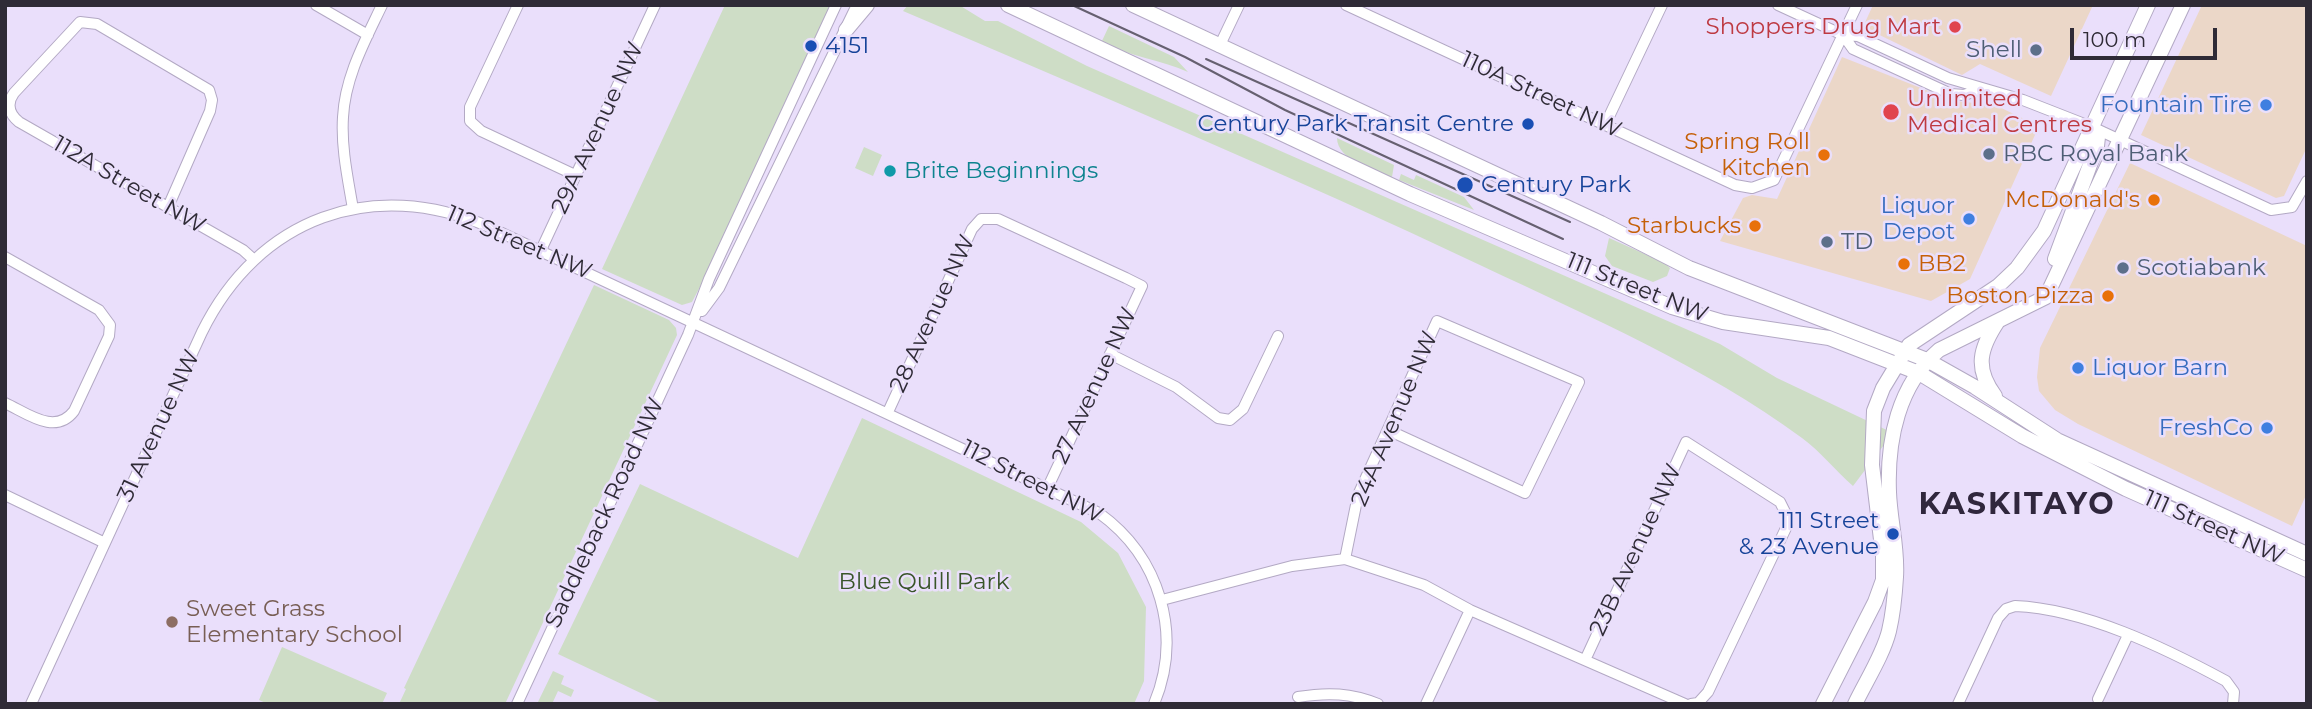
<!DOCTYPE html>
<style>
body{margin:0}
#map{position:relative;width:2312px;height:709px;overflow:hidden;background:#eadffb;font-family:Montserrat,sans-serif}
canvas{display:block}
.frame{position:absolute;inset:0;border:7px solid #2f2b36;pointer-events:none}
.scale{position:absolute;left:2070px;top:28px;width:147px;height:32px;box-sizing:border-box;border:4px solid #2f2b36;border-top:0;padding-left:9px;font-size:21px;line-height:24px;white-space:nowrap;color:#2f2b36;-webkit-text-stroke:5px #eadffb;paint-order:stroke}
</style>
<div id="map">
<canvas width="2312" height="709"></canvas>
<div class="frame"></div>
<div class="scale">100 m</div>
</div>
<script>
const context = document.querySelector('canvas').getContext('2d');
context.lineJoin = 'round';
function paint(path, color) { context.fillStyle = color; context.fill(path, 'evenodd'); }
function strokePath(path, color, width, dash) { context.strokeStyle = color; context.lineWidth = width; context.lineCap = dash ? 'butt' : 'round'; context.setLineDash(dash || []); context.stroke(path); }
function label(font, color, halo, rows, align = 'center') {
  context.font = font + ' Montserrat,sans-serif'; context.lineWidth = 5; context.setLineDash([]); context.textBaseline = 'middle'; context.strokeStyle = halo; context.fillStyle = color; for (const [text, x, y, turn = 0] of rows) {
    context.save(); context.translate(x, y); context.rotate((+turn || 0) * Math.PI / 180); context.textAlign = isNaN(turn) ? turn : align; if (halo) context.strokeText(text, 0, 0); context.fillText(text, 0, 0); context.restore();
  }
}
const commercial = new Path2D(`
 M 1873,5 L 2093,5 L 2051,96 L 1980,64 L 1962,75 L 1863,27 Z
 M 2202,5 L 2307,5 L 2307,147 L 2284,196 L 2276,198 L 2141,135 Z
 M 1842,57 L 1954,101 L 1995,105 L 2039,126 L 1970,279 L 1931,301 L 1720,241 L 1743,198 L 1752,195 L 1777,199 Z
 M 2130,163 L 2307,246 L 2307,493 L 2292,526 L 2078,424 L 2055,410 L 2039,391 L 2037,377 L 2040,348 Z`);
const green = new Path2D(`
 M 725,5 L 831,5 L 701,285 L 692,302 L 682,305 L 602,269 Z
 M 908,5 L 959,5 L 985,21 L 998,21 L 1087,66 L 1720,344 L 1777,378 L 1893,433 L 1853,486 C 1836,471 1821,452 1802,438 C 1704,366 1592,318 1482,266 C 1292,176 1097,94 903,11 Z
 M 1109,26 L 1174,57 L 1188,72 C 1161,60 1130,56 1101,43 Z
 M 1337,138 L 1394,165 L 1392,177 C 1375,170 1337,160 1337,138 Z
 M 864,147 L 882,155 L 873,176 L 855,168 Z
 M 1401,174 L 1414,180 L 1416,175 L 1464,197 L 1474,210 L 1399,180 Z
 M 1609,238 L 1665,263 L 1670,268 L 1667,276 L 1653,282 L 1612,266 L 1605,256 Z
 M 594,285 L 669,320 L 676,328 L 677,335 L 505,704 L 399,704 L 406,689 L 404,688 Z
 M 862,418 L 1081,522 L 1118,553 L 1146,607 L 1144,681 L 1134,704 L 664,704 L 558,654 L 640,484 L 798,558 Z
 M 282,647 L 387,693 L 382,704 L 268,704 L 259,700 Z
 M 553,671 L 564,676 L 561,684 L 574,690 L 571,697 L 558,691 L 552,704 L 537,704 Z`);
const minor = new Path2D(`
 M 316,5 L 368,35
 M 518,5 L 470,107 L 470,121 L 481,131 L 575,175
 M 1346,5 L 1735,185 L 1752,188 L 1774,180 L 1857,5
 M 1778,5 L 1843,35
 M 1219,47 L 1239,5
 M 1981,89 L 1964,95 L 1951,94 L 1853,49 L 1843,35 L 1858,36 L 1948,78 L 2023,100 L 2092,127 L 2271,210 L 2292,207 L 2307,181
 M 1605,125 L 1662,5
 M 168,207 L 210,111 L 212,100 L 209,90 L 97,24 L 80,22 L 14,93 C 6,104 9,114 19,122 L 243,250 L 253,259
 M 353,209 C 348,179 341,148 343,117 C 345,77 365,41 382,5
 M 541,250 L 655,5
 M 5,257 L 99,310 L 110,325 L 109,336 L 74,411 C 55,436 27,413 5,403
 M 702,311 L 719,288 L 857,5
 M 1110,354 L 1176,387 L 1218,418 L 1230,420 L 1243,409 L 1278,336
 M 888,412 L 972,229 L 981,219 L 998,219 L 1126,278 L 1142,286 L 1048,487
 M 5,495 L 105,543
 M 1345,559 L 1358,495 L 1437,321 L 1579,382 L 1525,493 L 1388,430
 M 1162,600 L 1292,566 L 1345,559 L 1424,585 L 1470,610 L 1685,704
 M 1586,658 L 1686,442 L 1780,502 L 1787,516 L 1786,528 L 1708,692 L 1698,703 L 1691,704
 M 1298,697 C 1328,692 1351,693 1378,704
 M 2098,699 L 2128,635
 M 31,704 L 202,332 C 258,218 372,176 489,227 L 1099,513 C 1160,557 1183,634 1154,704
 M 517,704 L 688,335 L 709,279 L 836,5
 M 1426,704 L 1470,610
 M 1958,704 L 1998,618 L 2006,609 L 2015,606 C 2085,609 2165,648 2226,681 L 2234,692 L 2233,704`);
const major = new Path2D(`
 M 1008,5 L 1410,194 L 1672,307 L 1723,322 L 1829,338 L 1919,373 L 2022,436 L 2126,489 L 2307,570
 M 1133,5 L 1601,223 L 1689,268 L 1927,360 L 1975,387 L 2057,440 L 2307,554
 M 846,30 L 867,5
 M 2055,259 L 2097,146 L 2098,137 L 2092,127
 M 1995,396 C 1974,368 1980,348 1998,321
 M 1823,704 L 1875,602 L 1883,580 L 1883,556 L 1872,465 L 1874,411 L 1883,388 L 1909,345 L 1998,286 L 2017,268 L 2044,231 L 2148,5
 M 1855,704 C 1866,681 1883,655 1889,631 C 1893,614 1895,594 1896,577 C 1898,548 1890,521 1889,492 C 1887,440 1898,385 1939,350 L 2046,297 L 2183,5`);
const tram = new Path2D(`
 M 1072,5 L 1185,57 L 1285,110 L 1563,239
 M 1206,59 L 1570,222`);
const markers = [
 [1955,27,7,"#e0444e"],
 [811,46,7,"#1a4fb4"],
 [2036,50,7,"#5c6f8a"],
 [2266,105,7,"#3f7fe0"],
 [1891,112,9,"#e0444e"],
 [1528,124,7,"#1a4fb4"],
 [1989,154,7,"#5c6f8a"],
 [1824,155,7,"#e8710a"],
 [890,171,7,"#0f9aa8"],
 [1465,185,9,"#1a4fb4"],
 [2154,200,7,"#e8710a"],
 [1969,219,7,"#3f7fe0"],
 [1755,226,7,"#e8710a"],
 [1827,242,7,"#5c6f8a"],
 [1904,264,7,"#e8710a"],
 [2123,268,7,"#5c6f8a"],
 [2108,296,7,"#e8710a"],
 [2078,368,7,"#3f7fe0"],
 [2267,428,7,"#3f7fe0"],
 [1893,534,7,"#1a4fb4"],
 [172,622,7,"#8d6e63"]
];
const healthNames = [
 ["Shoppers Drug Mart",1941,27],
 ["Unlimited",1907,99,"left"],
 ["Medical Centres",1907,125,"left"]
];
const transitNames = [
 ["4151",825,46],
 ["Century Park Transit Centre",1514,124,"right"],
 ["Century Park",1481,185],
 ["111 Street",1879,521,"right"],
 ["& 23 Avenue",1879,547,"right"]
];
const serviceNames = [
 ["Shell",2022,50,"right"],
 ["RBC Royal Bank",2003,154],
 ["TD",1841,242],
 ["Scotiabank",2137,268]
];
const streetNames = [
 ["110A Street NW",1541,95,25],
 ["29A Avenue NW",598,128,-65],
 ["112A Street NW",129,185,30],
 ["112 Street NW",519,243,23],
 ["111 Street NW",1637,288,22],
 ["28 Avenue NW",933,314,-65],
 ["27 Avenue NW",1095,386,-65],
 ["24A Avenue NW",1395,419,-67],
 ["31 Avenue NW",159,426,-65],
 ["112 Street NW",1032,482,27],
 ["Saddleback Road NW",605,513,-65],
 ["111 Street NW",2214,528,24],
 ["23B Avenue NW",1636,550,-65]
];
const shopNames = [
 ["Fountain Tire",2252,105],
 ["Liquor",1955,206],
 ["Depot",1955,232],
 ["Liquor Barn",2092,368,"left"],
 ["FreshCo",2253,428]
];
const foodNames = [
 ["Spring Roll",1810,142],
 ["Kitchen",1810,168],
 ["McDonald's",2140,200],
 ["Starbucks",1741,226],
 ["BB2",1918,264,"left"],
 ["Boston Pizza",2094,296]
];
const cultureNames = [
 ["Brite Beginnings",904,171]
];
const parkNames = [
 ["Blue Quill Park",924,582]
];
const educationNames = [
 ["Sweet Grass",186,609],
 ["Elementary School",186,635]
];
const districtNames = [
 ["KASKITAYO",2017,505]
];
paint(commercial, '#ebd7c8');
paint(green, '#ceddc6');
strokePath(minor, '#b3a9c4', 12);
strokePath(major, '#b3a9c4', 16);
strokePath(minor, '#fff', 10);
strokePath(major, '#fff', 14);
strokePath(tram, '#666070', 2);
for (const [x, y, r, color] of markers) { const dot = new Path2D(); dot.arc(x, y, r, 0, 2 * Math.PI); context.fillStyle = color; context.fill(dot); strokePath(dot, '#eadffb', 2.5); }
label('23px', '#be3a42', '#eadffb', healthNames, 'right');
label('23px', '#164399', '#eadffb', transitNames, 'left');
label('23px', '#4e5e75', '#eadffb', serviceNames, 'left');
label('23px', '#2f2b36', '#eadffb', streetNames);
label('23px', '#366cbe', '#eadffb', shopNames, 'right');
label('23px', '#c56008', '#eadffb', foodNames, 'right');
label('23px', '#0d838f', '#eadffb', cultureNames, 'left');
label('23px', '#395529', '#eadffb', parkNames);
label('23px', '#785e54', '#eadffb', educationNames, 'left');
context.letterSpacing = '2px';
label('bold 30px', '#30273d', '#eadffb', districtNames);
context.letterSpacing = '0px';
</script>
